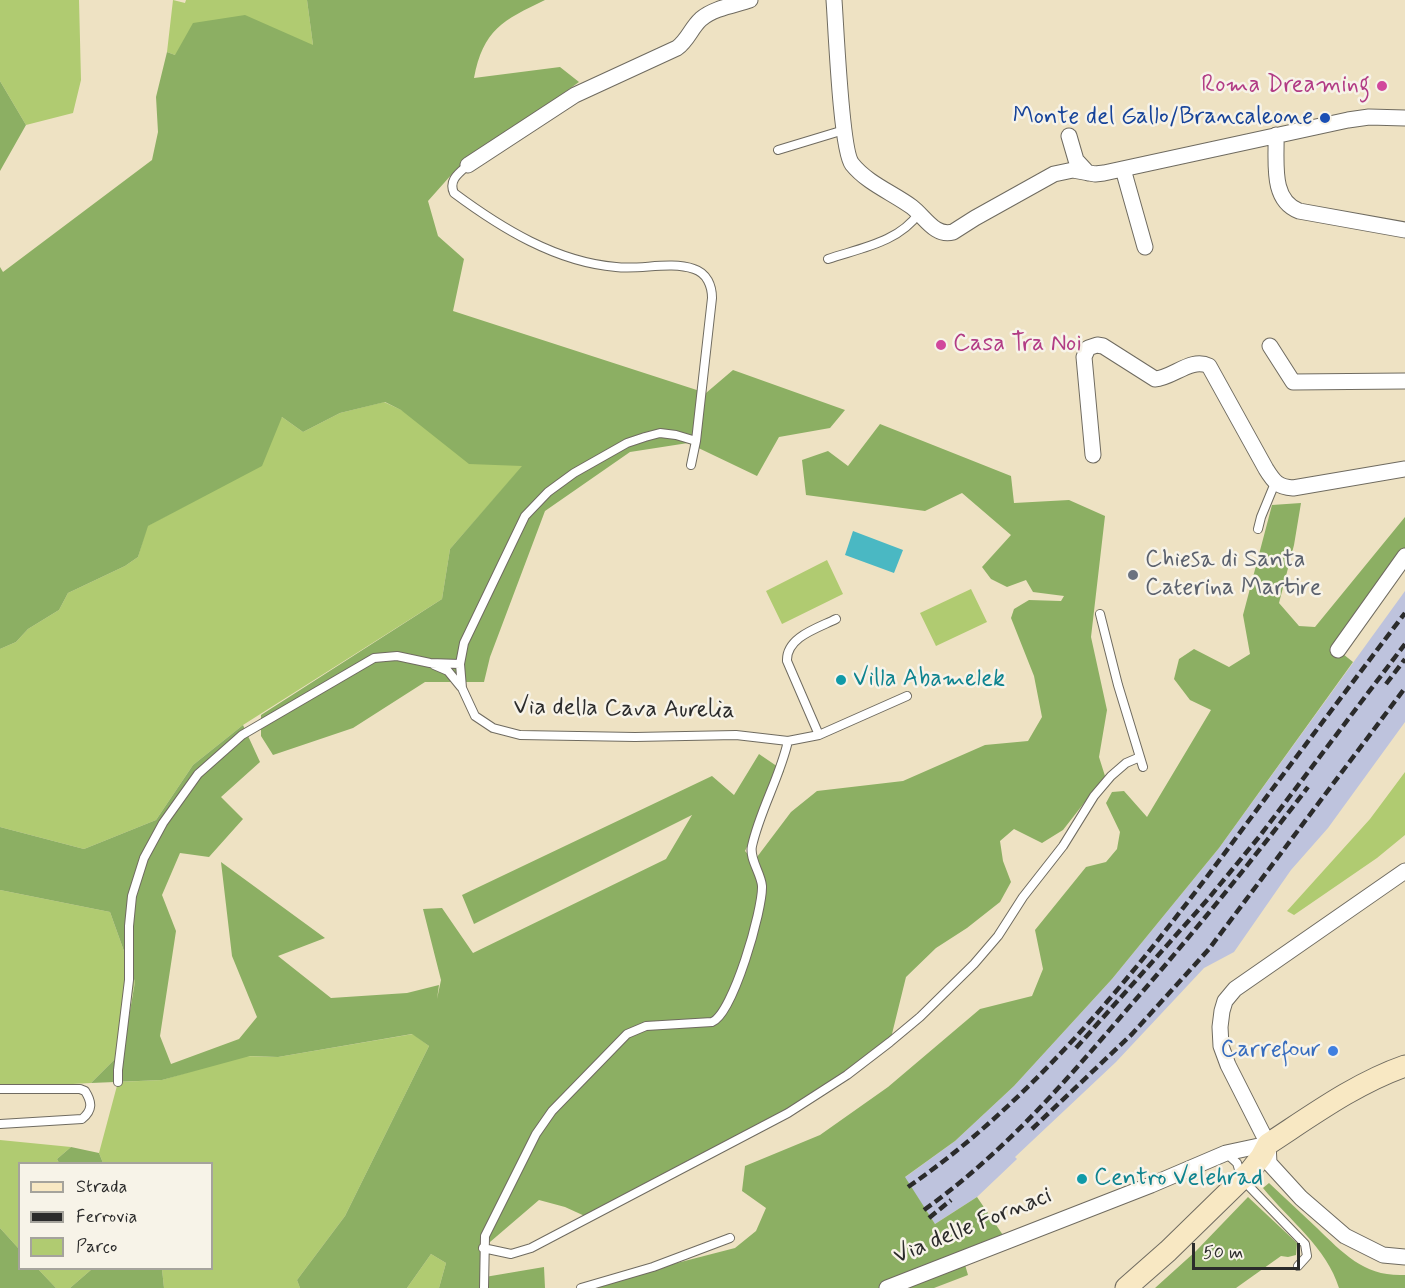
<!DOCTYPE html>
<style>
body{margin:0}
#map{position:relative;width:1405px;height:1288px;overflow:hidden;background:#eee2c3;font-family:Mynerve,sans-serif}
canvas{display:block}
.legend{position:absolute;left:18px;top:1162px;width:195px;height:108px;box-sizing:border-box;background:#f7f3e8;border:2px solid #a5a39c;margin:0;padding:8px 10px;list-style:none;font-size:18px;color:#2b2b2b}
.legend li{display:flex;align-items:center;gap:12px;height:30px}
.legend b{width:30px;border:2px solid #a5a39c}
.scale{position:absolute;left:1192px;top:1243px;width:108px;height:27px;box-sizing:border-box;border:3px solid #2b2b2b;border-top:0;padding-left:8px;font-size:18px;line-height:21px;white-space:nowrap;color:#2b2b2b;-webkit-text-stroke:4px #f7f3e8;paint-order:stroke}
</style>
<div id="map">
<canvas width="1405" height="1288"></canvas>
<ul class="legend">
<li><b style="height:8px;background:#f8e8c3"></b>Strada</li>
<li><b style="height:8px;background:#2b2b2b"></b>Ferrovia</li>
<li><b style="height:16px;background:#b0cb71"></b>Parco</li>
</ul>
<div class="scale">50 m</div>
</div>
<script>
const context = document.querySelector('canvas').getContext('2d');
context.lineJoin = 'round';
function paint(path, color) { context.fillStyle = color; context.fill(path, 'evenodd'); }
function strokePath(path, color, width, dash) { context.strokeStyle = color; context.lineWidth = width; context.lineCap = dash ? 'butt' : 'round'; context.setLineDash(dash || []); context.stroke(path); }
function label(font, color, halo, rows, align = 'center') {
  context.font = font + ' Mynerve,sans-serif'; context.lineWidth = 5; context.setLineDash([]); context.textBaseline = 'middle'; context.strokeStyle = halo; context.fillStyle = color; for (const [text, x, y, turn = 0] of rows) {
    context.save(); context.translate(x, y); context.rotate((+turn || 0) * Math.PI / 180); context.textAlign = isNaN(turn) ? turn : align; if (halo) context.strokeText(text, 0, 0); context.fillText(text, 0, 0); context.restore();
  }
}
const industrial = new Path2D(`
 M 1405,591 L 1405,722 L 1328,828 L 1291,870 L 1234,952 L 1204,968 L 1116,1062 L 1015,1157 L 1017,1159 L 977,1197 L 935,1224 L 904,1178 L 955,1141 L 1014,1086 L 1112,979 L 1219,848 Z`);
const green = new Path2D(`
 M 0,0 L 79,0 L 81,80 L 73,113 L 26,125 L 0,81 Z
 M 173,0 L 185,3 L 186,0 L 307,0 L 313,45 L 175,55 L 167,52 Z
 M 384,402 L 523,466 L 450,549 L 442,599 L 243,725 L 193,765 L 156,820 L 84,849 L 0,827 L 0,649 L 16,642 L 28,629 L 59,610 L 68,593 L 125,566 L 138,557 L 147,526 L 224,485 L 282,417 L 303,432 L 340,413 Z
 M 827,560 L 843,594 L 782,624 L 766,591 Z
 M 971,589 L 987,622 L 936,646 L 920,613 Z
 M 1405,772 L 1405,835 L 1377,858 L 1294,915 L 1287,911 L 1370,819 Z
 M 0,890 L 110,912 L 135,982 L 120,1054 L 91,1083 L 0,1088 Z
 M 413,1034 L 429,1046 L 345,1216 L 297,1280 L 300,1288 L 164,1288 L 162,1269 L 212,1268 L 212,1164 L 103,1163 L 99,1153 L 118,1082 L 162,1080 L 243,1056 L 278,1057 Z
 M 0,1140 L 71,1147 L 57,1159 L 59,1163 L 20,1164 L 19,1249 L 0,1228 Z
 M 431,1254 L 446,1263 L 439,1288 L 407,1288 Z
 M 38,1269 L 92,1269 L 70,1288 L 56,1288 Z`);
const forest = new Path2D(`
 M 307,0 L 545,0 C 503,20 483,30 474,78 L 560,67 L 579,82 L 452,174 L 428,201 L 438,236 L 464,259 L 453,311 L 706,393 L 733,370 L 845,410 L 830,428 L 779,437 L 757,476 L 688,443 L 630,452 L 545,511 L 490,657 L 484,682 L 425,682 L 353,728 L 273,755 L 261,736 L 261,715 L 442,599 L 450,549 L 522,466 L 469,464 L 401,410 L 385,402 L 340,413 L 303,432 L 282,417 L 262,466 L 148,526 L 138,557 L 125,566 L 68,593 L 59,610 L 28,629 L 16,642 L 0,649 L 0,267 L 3,272 L 152,160 L 158,132 L 156,97 L 167,52 L 175,55 L 193,23 L 245,15 L 313,45 Z
 M 0,81 L 26,125 L 0,171 Z
 M 880,424 L 1011,476 L 1014,503 L 1069,500 L 1105,516 L 1091,637 L 1107,710 L 1099,757 L 1105,776 L 1063,830 L 1042,843 L 1014,829 L 1000,841 L 1003,861 L 1011,882 L 1000,902 L 967,928 L 936,948 L 906,977 L 890,1042 L 823,1092 L 587,1217 L 565,1207 L 539,1200 L 483,1248 L 485,1277 L 544,1267 L 545,1288 L 439,1288 L 446,1263 L 431,1254 L 407,1288 L 300,1288 L 297,1280 L 345,1216 L 429,1046 L 412,1034 L 278,1057 L 250,1056 L 162,1080 L 91,1083 L 123,1051 L 135,982 L 110,912 L 0,890 L 0,827 L 84,849 L 156,820 L 193,765 L 243,725 L 260,762 L 221,797 L 243,819 L 209,857 L 180,853 L 162,895 L 176,931 L 160,1036 L 171,1064 L 239,1039 L 257,1017 L 232,956 L 221,862 L 325,938 L 278,956 L 331,998 L 407,993 L 439,985 L 437,999 L 441,980 L 423,909 L 442,908 L 473,953 L 666,859 L 692,815 L 474,924 L 462,895 L 712,776 L 734,795 L 759,754 L 784,771 L 745,851 L 754,861 L 791,812 L 817,791 L 903,781 L 985,745 L 1028,741 L 1042,717 L 1034,676 L 1011,618 L 1014,609 L 1029,600 L 1061,601 L 1064,596 L 1033,592 L 1026,580 L 1007,587 L 991,579 L 982,567 L 1011,535 L 962,493 L 925,511 L 806,495 L 802,460 L 828,451 L 848,466 Z
 M 1301,503 L 1294,545 L 1279,603 L 1299,626 L 1315,627 L 1405,517 L 1405,556 L 1338,650 L 1353,662 L 1219,848 L 1112,979 L 1014,1086 L 955,1141 L 905,1177 L 935,1224 L 977,1197 L 1007,1241 L 963,1258 L 968,1275 L 934,1288 L 580,1288 L 735,1248 L 756,1231 L 766,1208 L 742,1191 L 745,1166 L 820,1135 L 888,1087 L 980,1009 L 1032,996 L 1043,969 L 1035,930 L 1086,867 L 1106,862 L 1117,849 L 1120,832 L 1106,803 L 1112,792 L 1124,791 L 1147,817 L 1211,710 L 1190,700 L 1174,679 L 1179,659 L 1194,649 L 1229,667 L 1250,654 L 1243,615 L 1272,505 Z
 M 71,1147 L 99,1153 L 103,1163 L 59,1163 L 57,1159 Z
 M 1269,1183 C 1285,1198 1301,1213 1317,1228 C 1344,1254 1365,1277 1405,1275 L 1405,1288 L 1339,1288 C 1327,1248 1289,1220 1263,1188 Z
 M 1248,1197 L 1297,1243 L 1296,1255 L 1288,1257 L 1281,1256 L 1236,1288 L 1155,1288 L 1196,1251 Z
 M 0,1228 L 19,1249 L 20,1268 L 38,1269 L 56,1288 L 0,1288 Z
 M 92,1269 L 162,1269 L 164,1288 L 70,1288 Z`);
const water = new Path2D(`
 M 853,531 L 903,550 L 894,573 L 845,555 Z`);
const lane = new Path2D(`
 M 778,150 L 844,130
 M 468,165 C 459,173 448,180 454,193 C 501,228 556,262 616,267 C 641,270 670,261 694,269 C 707,273 712,286 712,298 L 696,441 L 691,465
 M 828,259 C 861,248 899,242 919,213
 M 696,441 L 676,435 L 660,433 L 645,437 L 627,443 L 574,473 L 548,492 L 525,516 L 464,643 L 460,664 L 462,688 L 475,716 L 493,728 L 520,735 L 635,737 L 736,735 L 788,741 L 819,735 L 907,696
 M 1258,529 L 1261,517 L 1275,483
 M 1100,614 L 1118,685 L 1143,767
 M 434,665 L 448,671 L 461,687
 M 819,735 L 787,661 C 786,637 818,628 836,619
 M 118,1082 L 118,1070 L 129,980 L 129,926 L 132,896 L 144,858 L 163,823 L 198,774 L 242,735 L 374,658 L 397,656 L 430,663 L 460,664
 M 0,1089 L 80,1089 L 85,1091 C 92,1102 93,1110 82,1119 L 0,1124
 M 1226,1153 L 1237,1163 L 1242,1179 L 1305,1244 L 1307,1256 L 1298,1266
 M 483,1248 L 511,1254 L 531,1248 L 788,1113 L 847,1075 L 890,1042 L 920,1017 L 974,964 L 998,936 L 1023,897 L 1063,846 L 1094,796 L 1111,776 L 1126,763 L 1140,757
 M 484,1288 L 485,1236 L 536,1134 L 552,1111 L 627,1034 L 646,1026 L 712,1022 C 733,1014 763,909 762,886 C 761,873 749,859 752,846 C 760,810 780,777 788,741
 M 581,1288 L 653,1267 L 730,1238`);
const street = new Path2D(`
 M 834,0 C 836,26 841,150 852,164 C 867,183 893,193 912,207 C 925,217 935,237 953,232 L 975,218 L 1054,174 L 1073,170 L 1095,174 L 1104,173 L 1348,120 L 1369,117 L 1405,118
 M 1276,135 C 1277,161 1270,200 1299,211 L 1405,230
 M 1069,136 L 1076,160 L 1088,173
 M 468,165 L 575,95 L 677,48 C 688,40 691,28 701,19 C 714,8 735,5 750,0
 M 1123,169 L 1145,247
 M 1270,346 L 1293,382 L 1405,381
 M 1093,455 L 1084,357 L 1088,348 L 1097,345 L 1103,346 L 1155,379 C 1173,378 1191,357 1209,366 L 1266,469 C 1274,482 1278,487 1293,488 L 1405,469
 M 1338,650 L 1405,556
 M 1405,871 L 1235,989 L 1225,1001 L 1222,1011 L 1220,1027 L 1221,1046 L 1228,1065 L 1268,1144 L 1269,1163 L 1301,1198 L 1345,1236 L 1383,1255 L 1405,1257
 M 887,1288 L 1151,1185 L 1226,1153 L 1268,1144`);
const secondary = new Path2D(`
 M 1126,1288 L 1168,1251 L 1250,1171 L 1261,1157 L 1268,1144 C 1311,1116 1356,1083 1405,1066`);
const rail = new Path2D(`
 M 1386,684 L 1405,659
 M 1076,1048 L 1208,899 L 1259,837 L 1405,644
 M 1032,1129 L 1132,1034 L 1209,949 L 1405,688
 M 908,1187 C 1042,1095 1151,953 1247,823 C 1299,753 1352,683 1405,613
 M 924,1210 C 1005,1152 1066,1081 1130,1006 C 1192,935 1251,862 1308,787
 M 929,1218 L 951,1200`);
const markers = [
 [1382,86,6,"#d1479c"],
 [1325,118,6,"#1a4fb4"],
 [941,345,6,"#d1479c"],
 [1133,575,6,"#6b7280"],
 [841,680,6,"#0f9aa8"],
 [1333,1051,6,"#3f7fe0"],
 [1082,1179,6,"#0f9aa8"]
];
const hotelNames = [
 ["Roma Dreaming",1370,86],
 ["Casa Tra Noi",953,345,"left"]
];
const transitNames = [
 ["Monte del Gallo/Brancaleone",1313,118]
];
const worshipNames = [
 ["Chiesa di Santa",1145,561],
 ["Caterina Martire",1145,589]
];
const cultureNames = [
 ["Villa Abamelek",853,680],
 ["Centro Velehrad",1094,1179]
];
const streetNames = [
 ["Via della Cava Aurelia",624,710,1],
 ["Via delle Fornaci",973,1227,-22]
];
const shopNames = [
 ["Carrefour",1321,1051]
];
paint(industrial, '#bec3dd');
paint(green, '#b0cb71');
paint(forest, '#8caf63');
paint(water, '#4ab8c3');
strokePath(lane, '#6f6b60', 10);
strokePath(street, '#6f6b60', 17);
strokePath(secondary, '#6f6b60', 23);
strokePath(lane, '#fff', 8);
strokePath(street, '#fff', 15);
strokePath(secondary, '#f8e8c3', 21);
strokePath(rail, '#2b2b2b', 4.5, [9, 4.5]);
for (const [x, y, r, color] of markers) { const dot = new Path2D(); dot.arc(x, y, r, 0, 2 * Math.PI); context.fillStyle = color; context.fill(dot); strokePath(dot, '#f7f3e8', 2); }
label('24px', '#b23c85', '#f7f3e8', hotelNames, 'right');
label('24px', '#164399', '#f7f3e8', transitNames, 'right');
label('24px', '#5b616d', '#f7f3e8', worshipNames, 'left');
label('24px', '#0d838f', '#f7f3e8', cultureNames, 'left');
label('24px', '#2b2b2b', '#f7f3e8', streetNames);
label('24px', '#366cbe', '#f7f3e8', shopNames, 'right');
</script>
